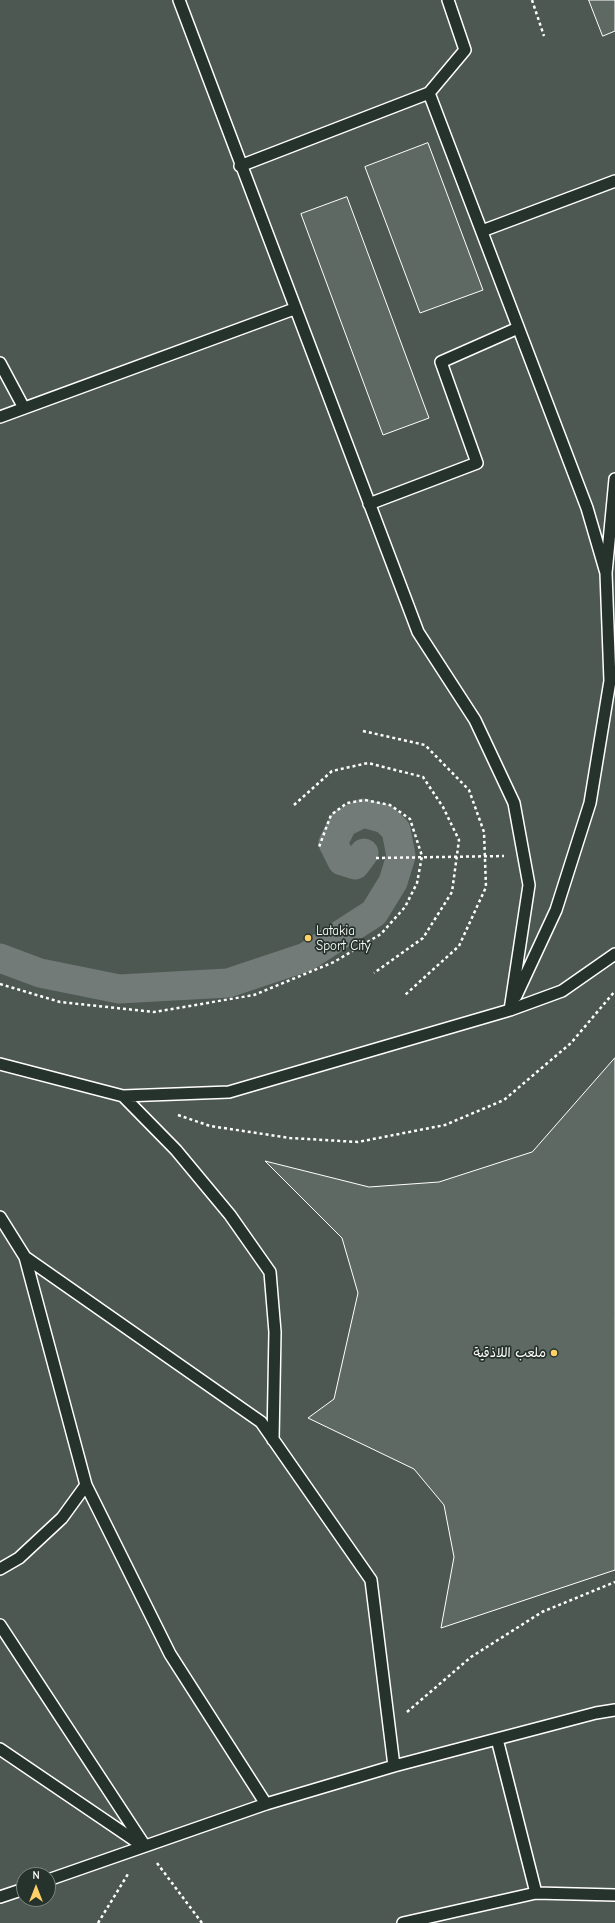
<!DOCTYPE html>
<meta charset="utf-8">
<style>
body{margin:0}
#map{position:relative;width:615px;height:1923px;overflow:hidden;background:#333f3a;font-family:"Comic Neue",sans-serif}
canvas{display:block}
.north{position:absolute;left:16px;top:1867px;width:40px;height:40px;box-sizing:border-box;background:#26332d;border:1px solid #7d8581;border-radius:50%;rotate:0deg;font-size:11px;font-weight:700;line-height:16px;text-align:center;color:#fff}
.north::after{content:'';display:block;margin:auto;width:14px;height:18px;background:#ffd166;clip-path:polygon(50% 0,100% 100%,50% 72%,0 100%)}
</style>
<div id="map">
<canvas width="615" height="1923"></canvas>
<div class="north">N</div>
</div>
<script>
const context = document.querySelector('canvas').getContext('2d');
context.lineJoin = 'round';
function paint(path, color) { context.fillStyle = color; context.fill(path, 'evenodd'); }
function strokePath(path, color, width, dash) { context.strokeStyle = color; context.lineWidth = width; context.lineCap = dash ? 'butt' : 'round'; context.setLineDash(dash || []); context.stroke(path); }
function label(font, color, halo, rows, align = 'center') {
  context.font = font + ' "Comic Neue","Playpen Sans Arabic",sans-serif'; context.lineWidth = 3.5; context.setLineDash([]); context.textBaseline = 'middle'; context.strokeStyle = halo; context.fillStyle = color; for (const [text, x, y, turn = 0] of rows) {
    context.save(); context.translate(x, y); context.rotate((+turn || 0) * Math.PI / 180); context.textAlign = isNaN(turn) ? turn : align; if (halo) context.strokeText(text, 0, 0); context.fillText(text, 0, 0); context.restore();
  }
}
const green = new Path2D(`
 M 0,0 L 615,0 L 615,1923 L 0,1923 ZM 24,1875 L 48,1875 L 48,1899 L 24,1899 Z`);
const canal = new Path2D(`
 M 0,958 L 40,973 L 119,989 L 228,983 L 306,957 L 374,913 L 393,882 L 401,856 L 396,830 L 385,819 L 363,813 L 343,823 L 333,843 L 342,861 L 355,865 L 364,853`);
const building = new Path2D(`
 M 589,0 L 615,0 L 615,31 L 603,36 Z
 M 428,143 L 483,290 L 420,313 L 365,167 Z
 M 347,197 L 429,418 L 383,435 L 301,214 Z
 M 615,1058 L 615,1570 L 441,1628 L 454,1557 L 444,1505 L 414,1469 L 308,1418 L 334,1399 L 358,1293 L 342,1238 L 265,1161 L 369,1187 L 439,1182 L 532,1152 Z`);
const path = new Path2D(`
 M 532,0 L 544,36
 M 363,731 L 425,745 L 469,790 L 484,832 L 486,887 L 459,946 L 405,995
 M 294,805 L 332,771 L 368,763 L 423,777 L 443,807 L 459,840 L 452,892 L 423,938 L 374,973
 M 376,858 L 504,856
 M 0,984 L 60,1002 L 154,1012 L 254,995 L 334,962 L 381,934 L 405,907 L 417,883 L 422,856 L 410,819 L 390,805 L 365,800 L 347,803 L 331,815 L 319,847
 M 178,1115 L 210,1126 L 290,1138 L 358,1142 L 445,1125 L 504,1100 L 571,1043 L 615,991
 M 407,1712 L 471,1657 L 542,1612 L 615,1582
 M 157,1863 L 202,1923
 M 98,1923 L 128,1874`);
const service = new Path2D(`
 M 179,0 L 418,632 L 475,720 L 514,803 L 529,885 L 510,1010
 M 429,93 L 465,50 L 448,0
 M 240,166 L 429,93 L 587,508 L 606,573
 M 482,231 L 615,181
 M 0,363 L 24,408
 M 0,417 L 294,309
 M 369,504 L 477,463 L 441,362 L 518,328
 M 516,996 L 556,910 L 590,803 L 610,681 L 606,573 L 615,479
 M 0,1064 L 123,1096 L 229,1092 L 510,1010 L 562,991 L 615,954
 M 123,1096 L 176,1150 L 230,1215 L 270,1272 L 275,1332 L 273,1440
 M 0,1217 L 25,1257 L 86,1485 L 170,1654 L 266,1804
 M 25,1257 L 261,1422 L 371,1580 L 394,1766
 M 0,1569 L 19,1558 L 62,1518 L 86,1485
 M 0,1625 L 145,1846
 M 497,1739 L 536,1893
 M 0,1749 L 140,1844
 M 48,1880 L 266,1804 L 394,1766 L 596,1713 L 615,1710
 M 0,1897 L 24,1889
 M 403,1923 L 536,1893 L 615,1895`);
const markers = [
 [308,938,4,"#ffd166"],
 [554,1353,4,"#ffd166"]
];
const poiNames = [
 ["Latakia",316,931],
 ["Sport City",316,946],
 ["ملعب اللاذقية",546,1353,"right"]
];
paint(green, '#4d5853');
strokePath(canal, '#737b78', 29);
paint(building, '#5f6964');
strokePath(building, '#fff', 1);
strokePath(service, '#fff', 14);
strokePath(path, '#fff', 2.5, [3, 3]);
strokePath(service, '#26332d', 11);
for (const [x, y, r, color] of markers) { const dot = new Path2D(); dot.arc(x, y, r, 0, 2 * Math.PI); context.fillStyle = color; context.fill(dot); strokePath(dot, '#26332d', 1.5); }
label('13px', '#fff', '#26332d', poiNames, 'left');
</script>
